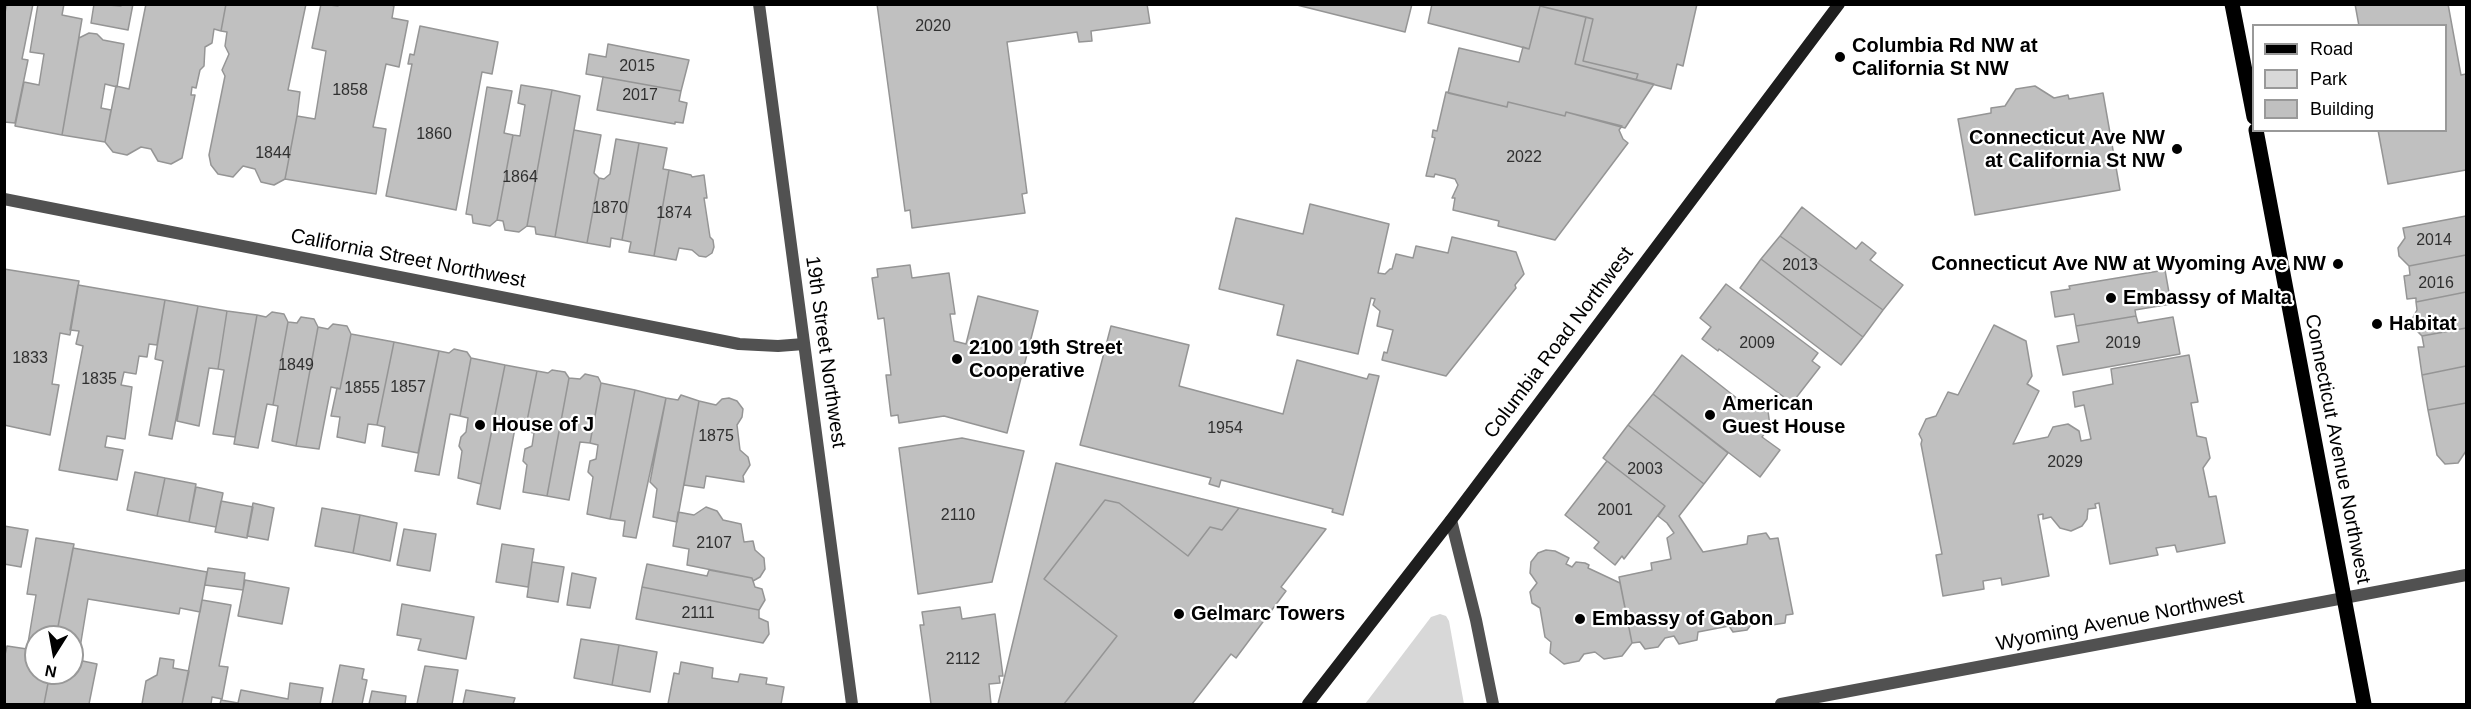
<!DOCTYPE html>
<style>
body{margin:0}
#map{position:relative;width:2471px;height:709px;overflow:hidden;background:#fff;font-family:Arial,sans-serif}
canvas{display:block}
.frame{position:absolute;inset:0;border:6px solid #000;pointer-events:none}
.legend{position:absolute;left:2252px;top:24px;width:195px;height:108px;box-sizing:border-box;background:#fff;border:2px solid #999;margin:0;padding:8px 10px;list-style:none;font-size:18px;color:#000}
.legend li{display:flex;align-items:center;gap:12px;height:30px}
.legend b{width:30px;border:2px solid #999}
.north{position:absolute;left:24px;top:625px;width:60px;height:60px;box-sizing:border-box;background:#fff;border:2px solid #999;border-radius:50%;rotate:191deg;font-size:16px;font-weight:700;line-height:24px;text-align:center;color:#000}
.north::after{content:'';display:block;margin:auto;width:21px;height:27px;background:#000;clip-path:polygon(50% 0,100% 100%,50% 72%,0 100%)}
</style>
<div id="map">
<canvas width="2471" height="709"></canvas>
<div class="frame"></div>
<ul class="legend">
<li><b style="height:8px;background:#000"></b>Road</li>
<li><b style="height:16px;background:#d8d8d8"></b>Park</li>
<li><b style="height:16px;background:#c0c0c0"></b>Building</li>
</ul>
<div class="north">N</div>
</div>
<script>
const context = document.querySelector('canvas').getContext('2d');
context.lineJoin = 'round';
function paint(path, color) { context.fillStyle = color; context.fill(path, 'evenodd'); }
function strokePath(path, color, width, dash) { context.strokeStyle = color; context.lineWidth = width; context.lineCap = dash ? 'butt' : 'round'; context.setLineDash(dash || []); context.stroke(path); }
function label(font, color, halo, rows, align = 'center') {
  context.font = font + ' Arial,sans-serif'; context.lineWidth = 4.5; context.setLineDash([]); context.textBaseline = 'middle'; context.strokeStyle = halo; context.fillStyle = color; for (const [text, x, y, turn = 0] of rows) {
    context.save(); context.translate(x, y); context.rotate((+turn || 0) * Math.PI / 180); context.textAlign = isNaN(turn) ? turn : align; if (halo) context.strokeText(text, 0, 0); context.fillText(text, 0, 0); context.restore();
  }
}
const green = new Path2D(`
 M 1440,614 L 1446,616 L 1449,621 L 1464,704 L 1365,704 L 1431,617 Z`);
const building = new Path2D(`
 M 7,4 L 33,4 L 22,59 L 28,60 L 15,123 L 4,122 L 4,17 Z
 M 38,4 L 64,4 L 62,15 L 82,19 L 62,135 L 15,126 L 24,82 L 39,85 L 44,54 L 30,52 Z
 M 94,4 L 121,6 L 122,4 L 133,4 L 128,30 L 91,23 Z
 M 146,4 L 226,4 L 221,31 L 214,29 L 212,43 L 205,47 L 204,66 L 200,70 L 196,88 L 192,87 L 191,95 L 195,95 L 182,158 L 171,164 L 158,161 L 151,149 L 141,147 L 127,155 L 113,152 L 105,142 L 116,86 L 129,89 Z
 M 226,4 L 306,4 L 288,90 L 300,92 L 297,116 L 285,179 L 274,185 L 261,182 L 255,169 L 243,166 L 233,177 L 218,174 L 211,165 L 209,155 L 225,76 L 222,70 L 229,54 L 225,46 L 227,32 L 221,31 Z
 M 321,4 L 338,6 L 338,4 L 388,4 L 394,6 L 392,18 L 408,21 L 399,67 L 386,64 L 373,127 L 386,129 L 376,194 L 285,179 L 297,116 L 315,119 L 326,51 L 312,48 Z
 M 877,4 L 1147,4 L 1150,23 L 1091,31 L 1092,41 L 1079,42 L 1077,32 L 1007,42 L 1027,193 L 1022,194 L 1025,213 L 912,228 L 910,210 L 905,211 Z
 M 1293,4 L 1412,4 L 1405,32 Z
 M 1432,4 L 1697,4 L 1683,66 L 1677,64 L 1671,89 L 1636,80 L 1638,74 L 1583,61 L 1593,19 L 1540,6 L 1529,49 L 1428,23 Z
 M 2355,4 L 2448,4 L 2461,75 L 2466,74 L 2466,170 L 2388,184 L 2378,130 L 2446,130 L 2446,26 L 2359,26 Z
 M 1540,6 L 1586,17 L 1575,64 L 1654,84 L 1625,128 L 1566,112 L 1565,116 L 1508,102 L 1507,107 L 1448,93 L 1459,48 L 1519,62 L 1523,47 L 1529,49 Z
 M 1586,17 L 1593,19 L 1583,61 L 1638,74 L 1636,80 L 1575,64 Z
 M 420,26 L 498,42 L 492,74 L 482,72 L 456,210 L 386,196 L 412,64 L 408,64 L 410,54 L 414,55 Z
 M 89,33 L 97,34 L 103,40 L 124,44 L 117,87 L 105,84 L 101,108 L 111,110 L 105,142 L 62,135 L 79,38 Z
 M 608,44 L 689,60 L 681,91 L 586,74 L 589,54 L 606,57 Z
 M 603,77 L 681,91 L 679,101 L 687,103 L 683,123 L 675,122 L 675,124 L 597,110 Z
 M 521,85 L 552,90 L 527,226 L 519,232 L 505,230 L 503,221 L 497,220 L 513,135 L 520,136 L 525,105 L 518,103 Z
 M 2035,86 L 2054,98 L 2068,95 L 2069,99 L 2103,93 L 2120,190 L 1975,215 L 1958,119 L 1991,113 L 1991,108 L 2005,106 L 2016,89 Z
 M 487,87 L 512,91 L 504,133 L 513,135 L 497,220 L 490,226 L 473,223 L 472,215 L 466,214 Z
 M 552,90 L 580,96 L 555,237 L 536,234 L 535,227 L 527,226 Z
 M 1446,92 L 1507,107 L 1508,102 L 1565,116 L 1566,112 L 1622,126 L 1619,130 L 1623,139 L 1628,143 L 1555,240 L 1498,226 L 1499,221 L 1453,210 L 1455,198 L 1452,198 L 1458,185 L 1455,179 L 1435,174 L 1434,177 L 1426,176 L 1435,138 L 1432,137 L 1433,130 L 1437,131 Z
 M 574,130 L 601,135 L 594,173 L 599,178 L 587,243 L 555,237 Z
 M 616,139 L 639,143 L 622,240 L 611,238 L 610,247 L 587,243 L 599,178 L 604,179 L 610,174 Z
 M 639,143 L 667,148 L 663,169 L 669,170 L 654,256 L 629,252 L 631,242 L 622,240 Z
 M 669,170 L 691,175 L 692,177 L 704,175 L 707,198 L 704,198 L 710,237 L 713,240 L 714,247 L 712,253 L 706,257 L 699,256 L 692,250 L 679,248 L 676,260 L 654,256 Z
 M 1310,204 L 1389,224 L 1378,273 L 1385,274 L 1390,269 L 1392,269 L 1396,254 L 1413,258 L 1416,246 L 1448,253 L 1452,237 L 1516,252 L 1524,274 L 1515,285 L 1516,288 L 1446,376 L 1382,360 L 1384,352 L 1387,353 L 1393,330 L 1377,326 L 1380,311 L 1373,305 L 1375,299 L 1371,298 L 1358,354 L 1277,335 L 1284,305 L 1219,289 L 1236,218 L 1303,234 Z
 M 1802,207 L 1856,249 L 1862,242 L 1876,253 L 1870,260 L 1903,285 L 1883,310 L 1780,236 Z
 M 2466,216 L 2466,255 L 2409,266 L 2399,256 L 2398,248 L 2405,238 L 2403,228 Z
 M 1780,236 L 1883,310 L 1863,337 L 1761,259 Z
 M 2466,255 L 2466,292 L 2416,302 L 2416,298 L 2407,299 L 2404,276 L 2410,275 L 2409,266 Z
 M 1761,259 L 1863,337 L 1841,365 L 1740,288 Z
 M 910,265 L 912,278 L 949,273 L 955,314 L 950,314 L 954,341 L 966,344 L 978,296 L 1038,311 L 1007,433 L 944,416 L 899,423 L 898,415 L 891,416 L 886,375 L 891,375 L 884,318 L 878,319 L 872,278 L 878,277 L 877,269 Z
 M 4,269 L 79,281 L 70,335 L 60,333 L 52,384 L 59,385 L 50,435 L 4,425 Z
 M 2165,270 L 2171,304 L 2135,310 L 2136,316 L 2076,326 L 2074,314 L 2055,317 L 2051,292 L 2070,289 L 2069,286 Z
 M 1726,284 L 1818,353 L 1812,361 L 1820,367 L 1792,403 L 1719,349 L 1718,351 L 1702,339 L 1711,327 L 1700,318 Z
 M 78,285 L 165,300 L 157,345 L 149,344 L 147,357 L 139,356 L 136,374 L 124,372 L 121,385 L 132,387 L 125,439 L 107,436 L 105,447 L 123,450 L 117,480 L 59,470 L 83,346 L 76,344 L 79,331 L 70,330 Z
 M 2466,292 L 2466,328 L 2422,336 L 2413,327 L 2411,321 L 2417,310 L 2416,302 Z
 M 165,300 L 198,306 L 172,439 L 149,435 L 163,361 L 155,359 Z
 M 198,306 L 227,311 L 218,369 L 209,368 L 199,426 L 177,421 Z
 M 227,311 L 257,315 L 235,437 L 213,434 L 224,370 L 218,369 Z
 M 272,312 L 284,314 L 288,322 L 273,405 L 267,404 L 258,448 L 234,444 L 257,315 L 266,317 Z
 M 2136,316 L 2138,323 L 2173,317 L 2180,354 L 2063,375 L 2057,346 L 2079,342 L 2076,326 Z
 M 301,317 L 314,319 L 318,327 L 296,446 L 272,441 L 278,406 L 273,405 L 288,322 L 297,323 Z
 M 333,324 L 347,326 L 351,334 L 340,389 L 331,387 L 319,449 L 296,446 L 318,327 L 328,329 Z
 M 1994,325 L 2026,341 L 2032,376 L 2027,384 L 2039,391 L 2013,444 L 2048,437 L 2053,427 L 2068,424 L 2079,431 L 2081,441 L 2091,439 L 2084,405 L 2075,407 L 2073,392 L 2113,384 L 2111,369 L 2189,355 L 2198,402 L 2191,403 L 2197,436 L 2206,438 L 2210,458 L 2203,468 L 2209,497 L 2216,496 L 2225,543 L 2177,552 L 2175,545 L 2156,548 L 2158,555 L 2110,564 L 2099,503 L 2095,504 L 2096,508 L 2088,509 L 2087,519 L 2082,526 L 2071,531 L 2060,528 L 2051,517 L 2043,519 L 2043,514 L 2038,515 L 2049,576 L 2002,585 L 2001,578 L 1983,581 L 1984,589 L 1943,596 L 1936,555 L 1942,554 L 1921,444 L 1922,440 L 1919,434 L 1926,419 L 1936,416 L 1948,392 L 1958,395 Z
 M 1111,326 L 1189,345 L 1179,386 L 1283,414 L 1297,360 L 1367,379 L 1369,374 L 1379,376 L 1343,515 L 1332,512 L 1333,509 L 1221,480 L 1219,487 L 1209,484 L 1211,478 L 1080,445 Z
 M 2466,328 L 2466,366 L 2422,375 L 2418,347 L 2424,347 L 2422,336 Z
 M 351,334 L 394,342 L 377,425 L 368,424 L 365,443 L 337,437 L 340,417 L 331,416 L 337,388 L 340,389 Z
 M 394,342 L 439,351 L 418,453 L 382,446 L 385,427 L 377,425 Z
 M 454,349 L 467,352 L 471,358 L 460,416 L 450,414 L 439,475 L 415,471 L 439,351 L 449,353 Z
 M 1682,355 L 1743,403 L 1760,405 L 1768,411 L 1770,426 L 1762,437 L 1780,450 L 1760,477 L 1653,394 Z
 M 471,358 L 505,365 L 481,484 L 458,478 L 462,451 L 459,446 L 461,437 L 466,432 L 468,418 L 460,416 Z
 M 505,365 L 537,371 L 525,431 L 515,428 L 500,509 L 477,504 Z
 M 2466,366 L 2466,403 L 2428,410 L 2422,375 Z
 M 552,370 L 565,372 L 569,378 L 547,496 L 523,492 L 527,465 L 523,461 L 525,449 L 532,446 L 534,433 L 525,431 L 537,371 L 548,373 Z
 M 585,374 L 598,377 L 601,383 L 590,443 L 580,442 L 569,500 L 547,496 L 569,378 L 580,379 Z
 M 601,383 L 635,390 L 610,519 L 587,514 L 593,477 L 588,472 L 590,461 L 596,459 L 598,445 L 590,443 Z
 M 635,390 L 666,398 L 636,538 L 623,536 L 625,521 L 610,519 Z
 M 1653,394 L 1728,453 L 1704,484 L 1628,425 Z
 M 681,395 L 699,401 L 677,522 L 653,517 L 657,489 L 650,482 L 666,398 L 678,400 Z
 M 729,398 L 737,401 L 743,409 L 742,417 L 737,425 L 740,450 L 748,457 L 750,465 L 743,476 L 744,482 L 706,476 L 704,488 L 684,485 L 699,401 L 716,405 L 722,399 Z
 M 2466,403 L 2466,451 L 2458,463 L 2445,464 L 2437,455 L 2428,410 Z
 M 1628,425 L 1704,484 L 1679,516 L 1703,552 L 1747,544 L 1748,536 L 1766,533 L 1770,539 L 1778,538 L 1793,614 L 1786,615 L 1785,623 L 1765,626 L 1761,620 L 1753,622 L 1747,630 L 1733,632 L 1729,626 L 1698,632 L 1697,640 L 1679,644 L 1674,636 L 1665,638 L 1658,647 L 1645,649 L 1640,642 L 1632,643 L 1619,577 L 1652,570 L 1651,563 L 1671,559 L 1667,538 L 1674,533 L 1667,523 L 1658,516 L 1665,506 L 1603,458 Z
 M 962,438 L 1024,451 L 992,582 L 918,594 L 899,448 Z
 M 1607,461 L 1665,506 L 1624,559 L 1622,556 L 1615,565 L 1594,548 L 1599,542 L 1565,515 Z
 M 1056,463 L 1239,508 L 1222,530 L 1210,527 L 1188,556 L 1119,503 L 1105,500 L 1044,579 L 1117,636 L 1064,704 L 998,704 Z
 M 135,472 L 165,478 L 157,516 L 127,510 Z
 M 165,478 L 196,484 L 189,522 L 157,516 Z
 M 196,487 L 223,493 L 216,527 L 189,522 Z
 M 1105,500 L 1119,503 L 1188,556 L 1210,527 L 1222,530 L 1239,508 L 1326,529 L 1281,587 L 1286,591 L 1236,658 L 1231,654 L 1192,704 L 1064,704 L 1117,636 L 1044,579 Z
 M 221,501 L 253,507 L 247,538 L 215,532 Z
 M 253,503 L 274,508 L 268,540 L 247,536 Z
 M 706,507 L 717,511 L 723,520 L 741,524 L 744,542 L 753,541 L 755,550 L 764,558 L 765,569 L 760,577 L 753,581 L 752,578 L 687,565 L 689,549 L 673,546 L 678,512 L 694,515 Z
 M 322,508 L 360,515 L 353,553 L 315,546 Z
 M 360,515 L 397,523 L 390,561 L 353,553 Z
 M 4,526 L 28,530 L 21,567 L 4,564 Z
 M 404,529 L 436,534 L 430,571 L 397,565 Z
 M 36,538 L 74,544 L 56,637 L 36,637 L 36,673 L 50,673 L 44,704 L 4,704 L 4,659 L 7,646 L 27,649 L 36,595 L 27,594 Z
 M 502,544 L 534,549 L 528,587 L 496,582 Z
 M 73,548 L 207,572 L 200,612 L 180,608 L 179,614 L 88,599 L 78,660 L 97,664 L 89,704 L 44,704 L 50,673 L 72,673 L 72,637 L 56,637 Z
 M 1546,550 L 1555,551 L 1569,558 L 1566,564 L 1572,567 L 1576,562 L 1585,563 L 1589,565 L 1588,568 L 1620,583 L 1632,643 L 1622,656 L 1604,659 L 1595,652 L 1584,654 L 1579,661 L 1564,664 L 1550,653 L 1551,642 L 1545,637 L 1540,608 L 1532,603 L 1530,592 L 1537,583 L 1530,573 L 1531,562 L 1538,553 Z
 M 532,562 L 564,567 L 558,602 L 527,597 Z
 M 647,564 L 707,576 L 709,570 L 752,578 L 755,587 L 762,589 L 765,600 L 759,610 L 642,587 Z
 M 208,568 L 245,573 L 243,590 L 205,585 Z
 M 572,573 L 596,578 L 590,608 L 567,605 Z
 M 245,580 L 289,588 L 282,624 L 238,616 Z
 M 642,587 L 759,610 L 759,618 L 768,622 L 769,634 L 763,643 L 636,619 Z
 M 202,600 L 231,605 L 219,666 L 228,667 L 222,699 L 212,697 L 211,704 L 182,704 Z
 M 402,604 L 474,617 L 466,659 L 418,650 L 421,639 L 397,635 Z
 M 960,607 L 962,619 L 995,614 L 1003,676 L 999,676 L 1000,683 L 989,684 L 991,704 L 931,704 L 920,625 L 924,625 L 922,612 Z
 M 581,639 L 619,645 L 612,685 L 574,678 Z
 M 619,645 L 657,652 L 650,692 L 612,685 Z
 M 160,658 L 174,660 L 173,668 L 189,671 L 182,704 L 142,704 L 146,681 L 157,675 Z
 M 681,662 L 713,668 L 712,678 L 738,682 L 740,674 L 767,678 L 766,684 L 784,687 L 781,704 L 668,704 L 674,673 L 679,674 Z
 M 340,665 L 364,669 L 362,679 L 367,680 L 362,704 L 332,704 Z
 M 425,666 L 458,670 L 452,704 L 417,704 Z
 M 290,683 L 323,688 L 320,704 L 220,704 L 221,700 L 238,703 L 241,690 L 288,699 Z
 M 466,690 L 515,698 L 513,704 L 463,704 Z
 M 372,691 L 406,696 L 405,704 L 369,704 Z`);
const street = new Path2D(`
 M 759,4 L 852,704
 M 4,199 L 739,344 L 778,346 L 804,344
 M 1451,520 L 1476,620 L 1493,704
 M 1781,704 L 2466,575`);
const secondary = new Path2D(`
 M 1308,704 L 1451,520 L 1839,4`);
const primary = new Path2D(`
 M 2232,4 L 2254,117
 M 2256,130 L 2364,704`);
const markers = [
 [1840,57,6,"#000"],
 [2177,149,6,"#000"],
 [2338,264,6,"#000"],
 [2111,298,6,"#000"],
 [2377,324,6,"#000"],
 [957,359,6,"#000"],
 [1710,415,6,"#000"],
 [480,425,6,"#000"],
 [1179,614,6,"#000"],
 [1580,619,6,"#000"]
];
const numberNames = [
 ["2020",933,27],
 ["2015",637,67],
 ["1858",350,91],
 ["2017",640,96],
 ["1860",434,135],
 ["1844",273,154],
 ["2022",1524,158],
 ["1864",520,178],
 ["1870",610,209],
 ["1874",674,214],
 ["2014",2434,241],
 ["2013",1800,266],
 ["2016",2436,284],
 ["2009",1757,344],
 ["2019",2123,344],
 ["1833",30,359],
 ["1849",296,366],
 ["1835",99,380],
 ["1857",408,388],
 ["1855",362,389],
 ["1954",1225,429],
 ["1875",716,437],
 ["2029",2065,463],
 ["2003",1645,470],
 ["2001",1615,511],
 ["2110",958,516],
 ["2107",714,544],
 ["2111",698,614],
 ["2112",963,660]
];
const poiNames = [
 ["Columbia Rd NW at",1852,46],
 ["California St NW",1852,69],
 ["Connecticut Ave NW",2165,138,"right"],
 ["at California St NW",2165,161,"right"],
 ["Connecticut Ave NW at Wyoming Ave NW",2326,264,"right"],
 ["Embassy of Malta",2123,298],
 ["Habitat",2389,324],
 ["2100 19th Street",969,348],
 ["Cooperative",969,371],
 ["American",1722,404],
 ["Guest House",1722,427],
 ["House of J",492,425],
 ["Gelmarc Towers",1191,614],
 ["Embassy of Gabon",1592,619]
];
const streetNames = [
 ["California Street Northwest",408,259,11],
 ["Columbia Road Northwest",1559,343,-53],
 ["19th Street Northwest",825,352,82],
 ["Connecticut Avenue Northwest",2337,449,79],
 ["Wyoming Avenue Northwest",2120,621,-11]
];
paint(green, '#d8d8d8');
paint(building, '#c0c0c0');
strokePath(building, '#959595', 1.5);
strokePath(street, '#515151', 12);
strokePath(secondary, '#1e1e1e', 12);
strokePath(primary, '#000', 15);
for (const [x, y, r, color] of markers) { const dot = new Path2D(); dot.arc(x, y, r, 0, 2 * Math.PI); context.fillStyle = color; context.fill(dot); strokePath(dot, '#fff', 2); }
label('16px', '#303030', null, numberNames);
label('bold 20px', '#000', '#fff', poiNames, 'left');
label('20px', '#000', '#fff', streetNames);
</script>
